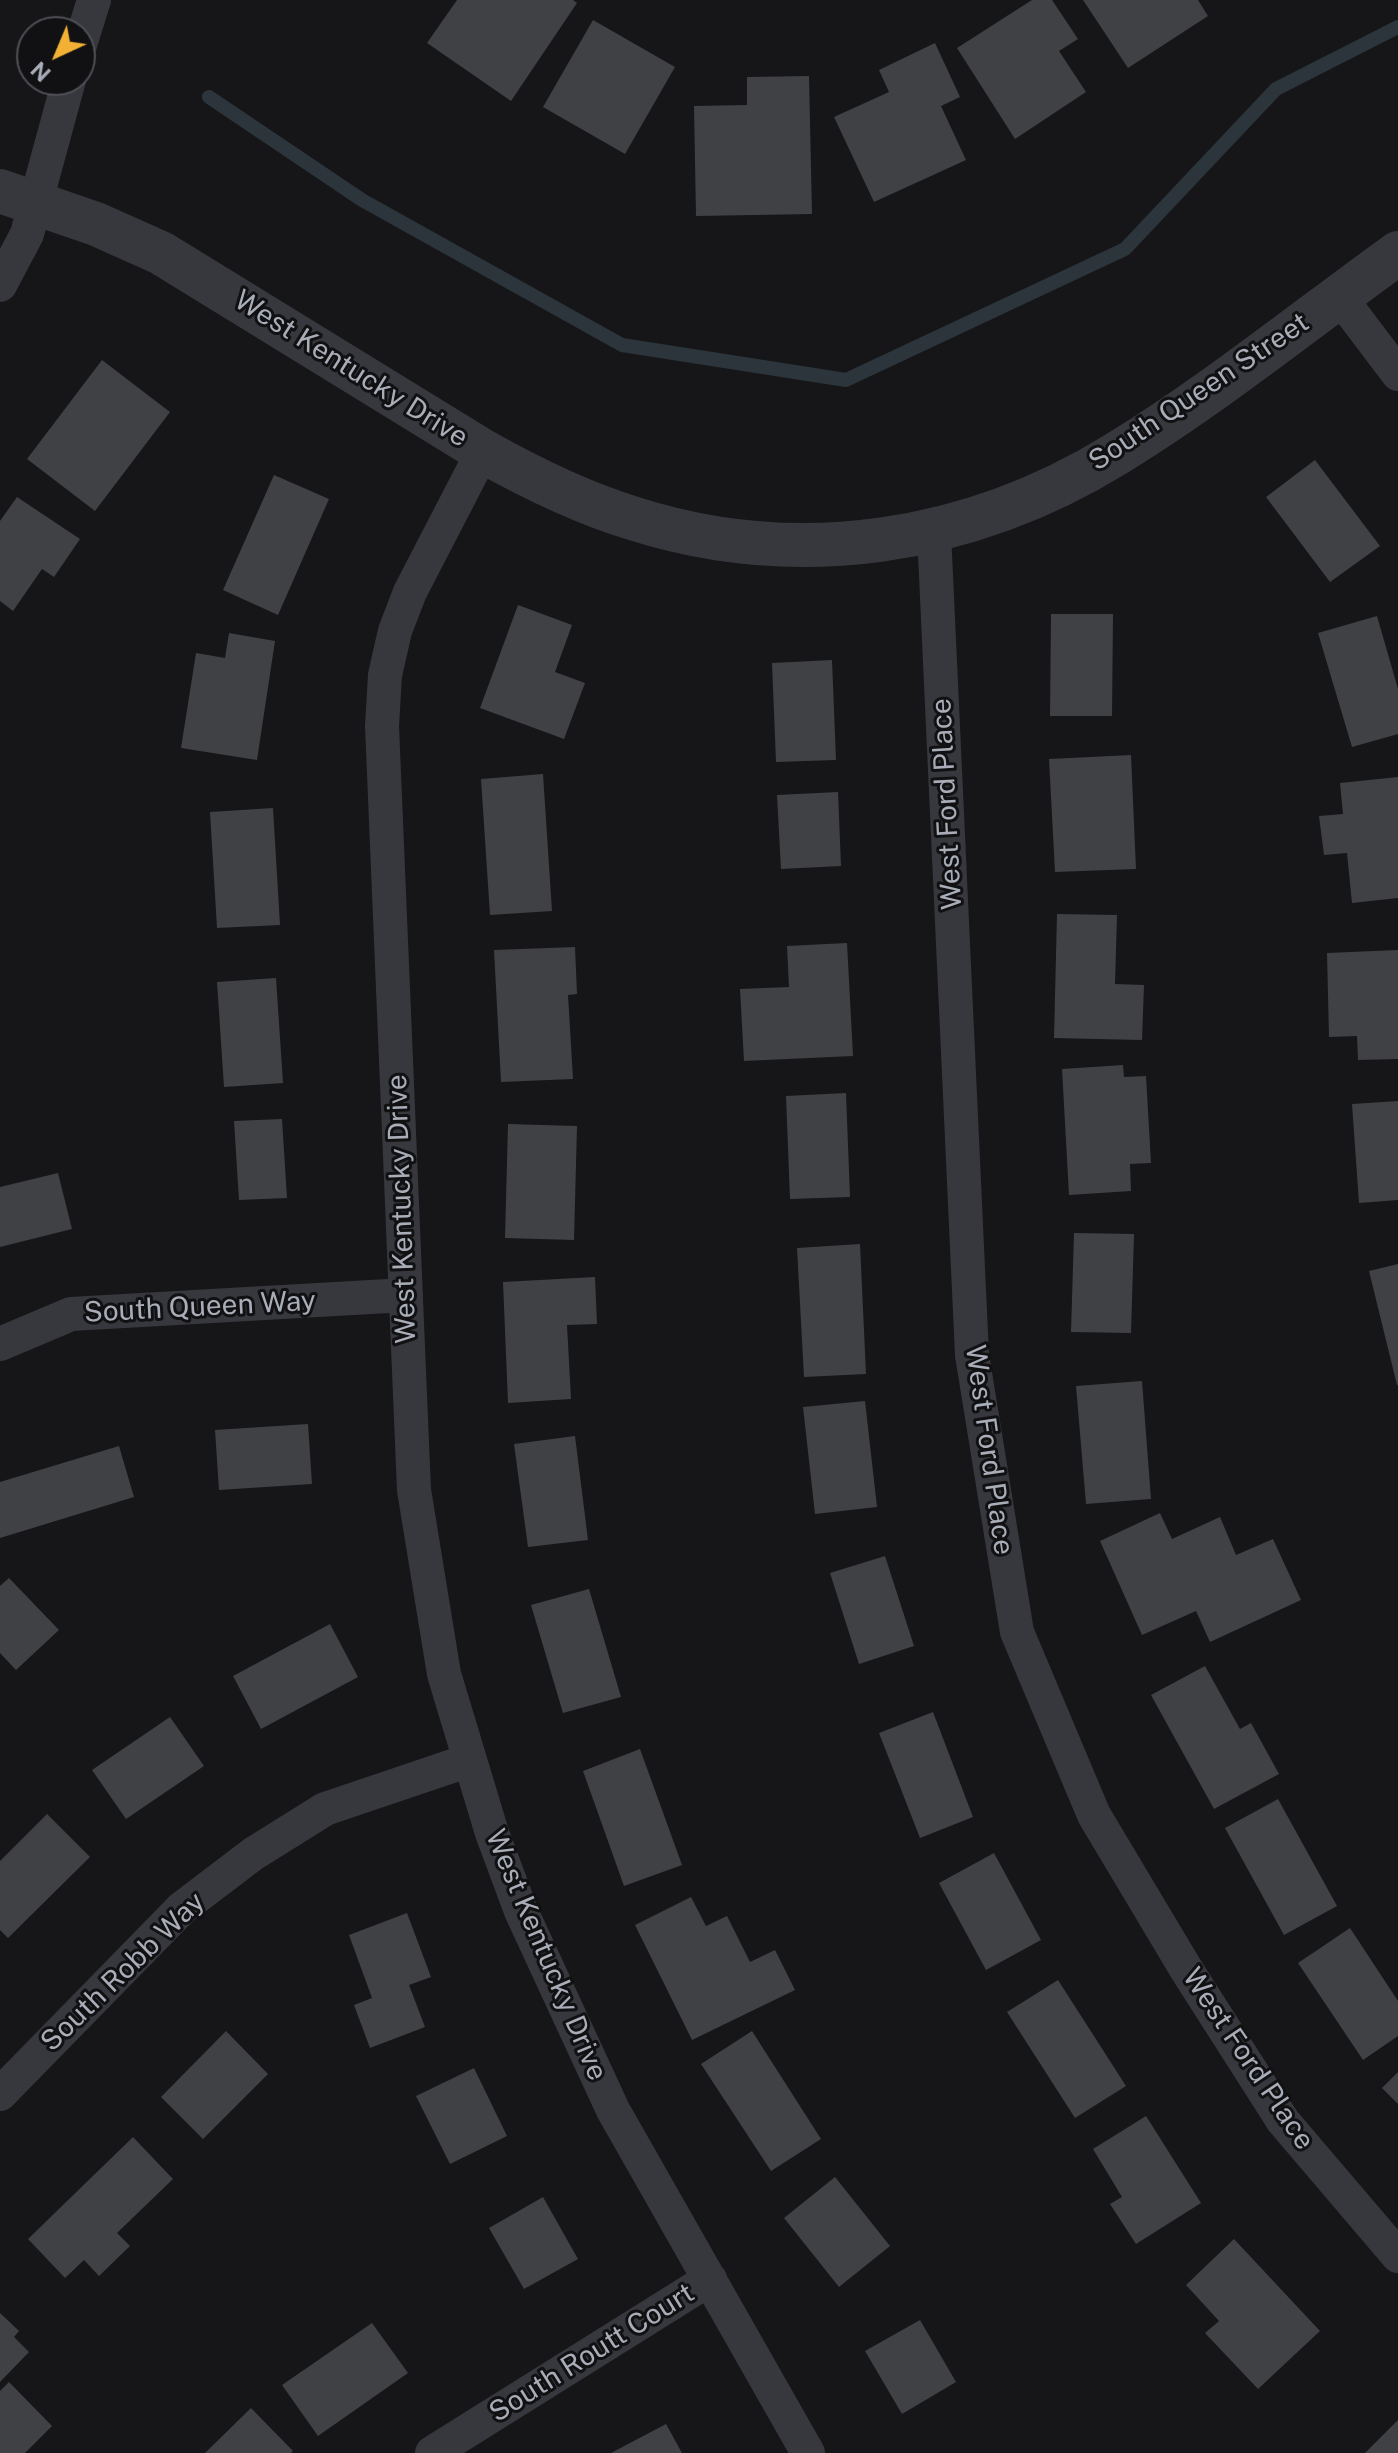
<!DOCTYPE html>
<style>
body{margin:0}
#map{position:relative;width:1398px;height:2453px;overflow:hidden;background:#161618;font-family:"Public Sans",sans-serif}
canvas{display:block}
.north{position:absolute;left:16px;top:16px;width:80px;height:80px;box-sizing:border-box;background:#111113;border:2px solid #4d4f55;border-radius:50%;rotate:224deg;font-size:22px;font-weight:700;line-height:32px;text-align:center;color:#a8adb8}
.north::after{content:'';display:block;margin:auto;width:28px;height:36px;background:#f2b134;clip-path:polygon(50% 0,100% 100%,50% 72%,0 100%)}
</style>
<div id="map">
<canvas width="1398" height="2453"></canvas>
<div class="north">N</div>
</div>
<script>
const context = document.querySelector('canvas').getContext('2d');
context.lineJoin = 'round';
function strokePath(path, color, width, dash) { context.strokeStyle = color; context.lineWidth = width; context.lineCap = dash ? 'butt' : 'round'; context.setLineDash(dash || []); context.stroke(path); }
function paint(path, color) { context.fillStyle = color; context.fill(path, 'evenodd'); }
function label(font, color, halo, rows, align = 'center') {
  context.font = font + ' "Public Sans",sans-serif'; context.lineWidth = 6; context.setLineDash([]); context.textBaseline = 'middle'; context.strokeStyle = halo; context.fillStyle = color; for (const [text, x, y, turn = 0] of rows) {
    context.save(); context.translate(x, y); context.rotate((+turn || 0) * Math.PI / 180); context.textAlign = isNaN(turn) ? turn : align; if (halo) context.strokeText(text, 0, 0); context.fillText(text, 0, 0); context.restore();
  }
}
const stream = new Path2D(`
 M 209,97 L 362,200 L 622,345 L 846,380 L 1125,249 L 1276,89 L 1398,27`);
const building = new Path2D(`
 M 457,0 L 573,0 L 577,3 L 511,101 L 427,43 Z
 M 1032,0 L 1052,0 L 1078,39 L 1059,51 L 1086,92 L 1015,139 L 957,48 Z
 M 1083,0 L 1198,0 L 1208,16 L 1128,68 Z
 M 593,20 L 675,67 L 625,154 L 543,107 Z
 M 935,43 L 960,97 L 941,106 L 966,160 L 874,202 L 834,117 L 889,92 L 879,70 Z
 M 809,76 L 812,214 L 696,216 L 694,106 L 747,105 L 747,77 Z
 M 102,360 L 170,412 L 95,511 L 27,459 Z
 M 1315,460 L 1380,546 L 1330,582 L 1266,497 Z
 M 274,475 L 329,499 L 278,615 L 223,590 Z
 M 17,497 L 80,539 L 54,577 L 42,569 L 13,611 L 0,601 L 0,521 Z
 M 518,605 L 572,625 L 555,672 L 585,683 L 564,739 L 480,708 Z
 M 1051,614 L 1113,614 L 1112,716 L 1050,716 Z
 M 1377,616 L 1398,689 L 1398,734 L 1352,747 L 1318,633 Z
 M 229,633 L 275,641 L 257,760 L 181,748 L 196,653 L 225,658 Z
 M 832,660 L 836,760 L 776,762 L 772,663 Z
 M 1131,755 L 1136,869 L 1055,872 L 1049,759 Z
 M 543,774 L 552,911 L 490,915 L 481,779 Z
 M 1398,777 L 1398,898 L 1352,903 L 1347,853 L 1324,855 L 1319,816 L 1343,814 L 1340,783 Z
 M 838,792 L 841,866 L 781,869 L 777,795 Z
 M 273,808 L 280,925 L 217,928 L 210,812 Z
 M 1057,914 L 1117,915 L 1115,984 L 1144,985 L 1142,1040 L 1054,1038 Z
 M 847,943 L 853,1056 L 744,1061 L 740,989 L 789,987 L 787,946 Z
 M 575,947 L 577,994 L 568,995 L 573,1079 L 501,1082 L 494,950 Z
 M 1398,950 L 1398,1059 L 1358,1060 L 1357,1036 L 1329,1037 L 1327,953 Z
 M 276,978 L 283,1083 L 224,1087 L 217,982 Z
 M 1123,1065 L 1124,1077 L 1146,1076 L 1151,1163 L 1130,1164 L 1131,1191 L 1069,1195 L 1062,1069 Z
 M 846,1093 L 850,1197 L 790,1199 L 786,1096 Z
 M 1398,1101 L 1398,1200 L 1359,1203 L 1352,1104 Z
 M 282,1119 L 287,1198 L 239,1200 L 234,1121 Z
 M 508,1124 L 577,1126 L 574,1240 L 505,1238 Z
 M 58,1173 L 72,1229 L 0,1247 L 0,1187 Z
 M 1074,1233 L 1134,1234 L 1131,1333 L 1071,1332 Z
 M 860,1244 L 866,1374 L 804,1377 L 797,1248 Z
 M 1398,1264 L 1398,1385 L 1397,1385 L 1369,1271 Z
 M 595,1277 L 597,1324 L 567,1325 L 571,1399 L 508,1403 L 503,1282 Z
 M 1142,1381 L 1151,1499 L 1086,1504 L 1076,1386 Z
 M 865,1401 L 877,1507 L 815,1514 L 803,1407 Z
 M 308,1424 L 312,1484 L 219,1490 L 215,1430 Z
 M 575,1436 L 588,1540 L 528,1547 L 514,1444 Z
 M 119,1446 L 134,1497 L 0,1538 L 0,1482 Z
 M 1160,1513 L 1172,1539 L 1220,1517 L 1236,1555 L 1273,1539 L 1301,1600 L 1210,1642 L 1196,1611 L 1142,1635 L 1100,1541 Z
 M 885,1556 L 914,1646 L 859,1664 L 830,1573 Z
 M 9,1578 L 59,1630 L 16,1670 L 0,1653 L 0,1586 Z
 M 589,1589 L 621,1697 L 563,1713 L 531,1605 Z
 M 330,1624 L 358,1677 L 261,1729 L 233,1676 Z
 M 1205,1666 L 1240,1729 L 1251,1723 L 1279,1774 L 1214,1809 L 1151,1695 Z
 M 933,1712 L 973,1817 L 920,1838 L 879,1733 Z
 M 170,1717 L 204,1766 L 126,1819 L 92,1770 Z
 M 640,1749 L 682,1865 L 624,1886 L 583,1771 Z
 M 1278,1799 L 1337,1906 L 1284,1935 L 1225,1828 Z
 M 47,1814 L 90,1857 L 8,1938 L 0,1930 L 0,1861 Z
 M 994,1853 L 1041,1940 L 986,1970 L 939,1883 Z
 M 691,1897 L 706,1926 L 727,1916 L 750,1962 L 775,1950 L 795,1990 L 692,2040 L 635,1925 Z
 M 407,1913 L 431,1977 L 409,1985 L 425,2027 L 370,2048 L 354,2005 L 372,1998 L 349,1935 Z
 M 1350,1928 L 1398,2001 L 1398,2036 L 1363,2060 L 1298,1963 Z
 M 1058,1980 L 1126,2086 L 1075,2118 L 1007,2012 Z
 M 226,2031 L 268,2074 L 203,2139 L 161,2097 Z
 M 752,2031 L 821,2139 L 771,2171 L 701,2064 Z
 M 474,2068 L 507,2136 L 450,2164 L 416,2096 Z
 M 1398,2072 L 1398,2104 L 1382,2088 Z
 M 1146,2116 L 1201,2203 L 1136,2244 L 1110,2204 L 1122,2197 L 1093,2149 Z
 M 133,2137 L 173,2179 L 117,2233 L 130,2246 L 99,2276 L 84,2260 L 65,2278 L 28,2239 Z
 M 835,2177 L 890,2246 L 839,2287 L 784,2218 Z
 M 543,2197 L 578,2259 L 524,2289 L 489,2228 Z
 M 1234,2239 L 1320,2331 L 1258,2389 L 1205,2333 L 1219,2321 L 1186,2285 Z
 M 0,2313 L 19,2331 L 14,2337 L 29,2352 L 0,2382 Z
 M 920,2320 L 956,2382 L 902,2414 L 865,2351 Z
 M 372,2323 L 408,2373 L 318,2436 L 282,2385 Z
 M 9,2382 L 52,2426 L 25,2453 L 0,2453 L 0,2391 Z
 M 251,2408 L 293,2451 L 291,2453 L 205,2453 Z
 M 1398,2420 L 1398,2453 L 1365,2453 Z
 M 666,2424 L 682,2453 L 611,2453 Z`);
const minor = new Path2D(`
 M 80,45 L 94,0
 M 0,285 L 27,234 L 69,80
 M 1339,296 L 1398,374
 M 483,451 L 410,592 L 395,631 L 385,675 L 382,726 L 414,1490 L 444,1674 L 492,1833 L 521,1911 L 613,2110 L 808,2453
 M 934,532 L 972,1355 L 1017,1632 L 1094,1815 L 1186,1969 L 1283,2121 L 1398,2256
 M 0,1344 L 71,1314 L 406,1295
 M 0,2094 L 182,1908 L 253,1854 L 325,1809 L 470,1760
 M 432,2453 L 710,2279`);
const tertiary = new Path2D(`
 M 0,191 L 96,224 L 161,253 L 483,451 C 531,478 580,502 632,518 C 797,571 970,544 1116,454 C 1214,394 1305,320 1398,253`);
const streetNames = [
 ["West Kentucky Drive",351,369,32],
 ["South Queen Street",1199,392,-34],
 ["West Ford Place",947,804,-93],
 ["West Kentucky Drive",402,1209,-92],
 ["South Queen Way",200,1307,-3],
 ["West Ford Place",989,1450,82],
 ["West Kentucky Drive",546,1955,67],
 ["South Robb Way",123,1972,-44],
 ["West Ford Place",1248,2059,56],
 ["South Routt Court",592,2353,-32]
];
strokePath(stream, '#2c353c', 14);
paint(building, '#404145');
strokePath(minor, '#37383d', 34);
strokePath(tertiary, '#37383d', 44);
label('28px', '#a8adb8', '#111113', streetNames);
</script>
